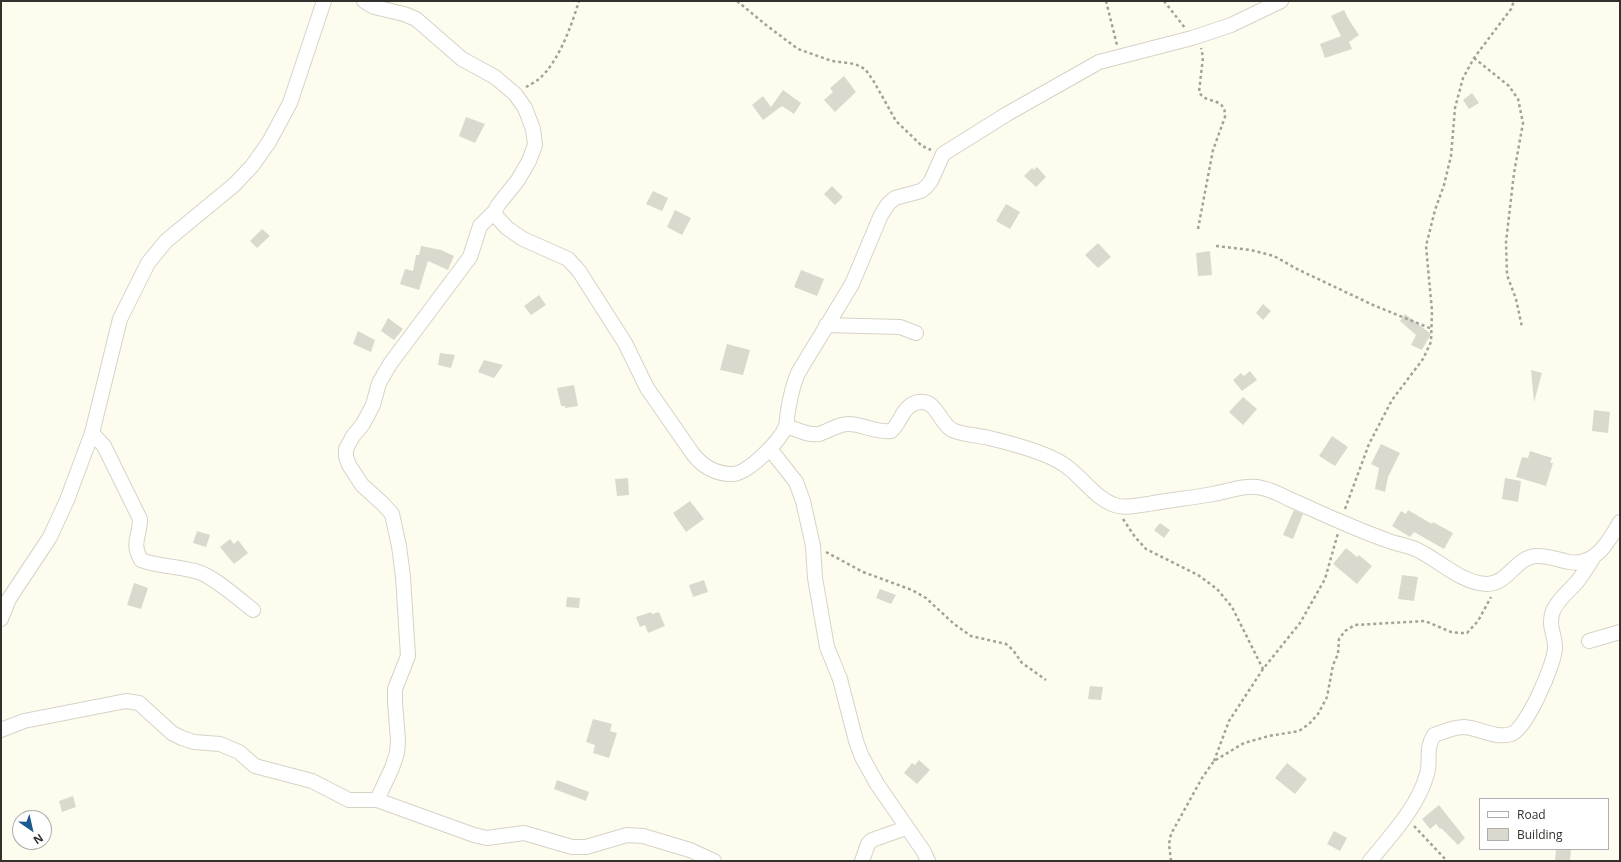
<!DOCTYPE html>
<style>
body{margin:0}
#map{position:relative;width:1621px;height:862px;overflow:hidden;background:#fefcef;font-family:"Open Sans",sans-serif}
canvas{display:block}
.frame{position:absolute;inset:0;border:2px solid #32312d;pointer-events:none}
.legend{position:absolute;left:1479px;top:798px;width:130px;height:52px;box-sizing:border-box;background:#fff;border:1px solid #adadab;margin:0;padding:5px 7px;list-style:none;font-size:12px;color:#32312d}
.legend li{display:flex;align-items:center;gap:8px;height:20px}
.legend b{width:20px;border:1px solid #adadab}
.north{position:absolute;left:12px;top:810px;width:40px;height:40px;box-sizing:border-box;background:#fff;border:1px solid #adadab;border-radius:50%;rotate:146deg;font-size:11px;font-weight:700;line-height:16px;text-align:center;color:#32312d}
.north::after{content:'';display:block;margin:auto;width:14px;height:18px;background:#1b5a90;clip-path:polygon(50% 0,100% 100%,50% 72%,0 100%)}
</style>
<div id="map">
<canvas width="1621" height="862"></canvas>
<div class="frame"></div>
<ul class="legend">
<li><b style="height:5px;background:#fff"></b>Road</li>
<li><b style="height:11px;background:#dbd9cd"></b>Building</li>
</ul>
<div class="north">N</div>
</div>
<script>
const context = document.querySelector('canvas').getContext('2d');
context.lineJoin = 'round';
function paint(path, color) { context.fillStyle = color; context.fill(path, 'evenodd'); }
function strokePath(path, color, width, dash) { context.strokeStyle = color; context.lineWidth = width; context.lineCap = dash ? 'butt' : 'round'; context.setLineDash(dash || []); context.stroke(path); }
const building = new Path2D(`
 M 1344,10 L 1349,20 L 1359,35 L 1349,42 L 1352,49 L 1325,58 L 1320,44 L 1341,36 L 1331,16 Z
 M 844,76 L 856,92 L 835,112 L 824,100 L 833,92 L 830,88 Z
 M 783,90 L 801,103 L 794,114 L 782,106 L 763,120 L 752,105 L 763,96 L 771,107 Z
 M 1472,93 L 1479,103 L 1469,109 L 1463,100 Z
 M 466,117 L 485,124 L 475,143 L 459,136 Z
 M 1037,167 L 1046,177 L 1036,187 L 1024,176 L 1032,168 L 1034,170 Z
 M 832,186 L 843,197 L 835,205 L 824,194 Z
 M 653,191 L 668,198 L 662,211 L 646,204 Z
 M 1006,204 L 1020,212 L 1010,229 L 996,221 Z
 M 675,210 L 691,218 L 682,235 L 667,227 Z
 M 262,229 L 270,236 L 257,248 L 250,241 Z
 M 1098,243 L 1111,257 L 1098,268 L 1085,255 Z
 M 421,246 L 441,250 L 454,256 L 448,270 L 428,261 L 419,290 L 400,284 L 405,269 L 413,271 L 416,255 L 419,255 Z
 M 1210,251 L 1212,275 L 1198,276 L 1196,253 Z
 M 801,270 L 824,279 L 817,296 L 794,287 Z
 M 539,295 L 546,305 L 531,315 L 524,306 Z
 M 1263,304 L 1271,311 L 1263,320 L 1256,313 Z
 M 1405,314 L 1431,334 L 1422,350 L 1411,345 L 1416,335 L 1400,321 Z
 M 388,318 L 403,329 L 394,340 L 381,331 Z
 M 358,331 L 375,340 L 371,352 L 353,344 Z
 M 727,344 L 750,350 L 743,375 L 720,370 Z
 M 440,353 L 455,355 L 451,368 L 438,365 Z
 M 484,360 L 503,365 L 494,378 L 478,372 Z
 M 1531,370 L 1542,373 L 1534,402 Z
 M 1250,371 L 1257,380 L 1242,391 L 1233,380 L 1241,373 L 1244,376 Z
 M 574,385 L 578,406 L 565,408 L 565,406 L 561,406 L 557,388 Z
 M 1243,397 L 1257,409 L 1243,425 L 1229,412 Z
 M 1594,410 L 1610,412 L 1608,433 L 1592,431 Z
 M 1332,436 L 1348,447 L 1335,466 L 1319,456 Z
 M 1381,444 L 1400,453 L 1388,477 L 1385,492 L 1375,489 L 1379,468 L 1371,464 Z
 M 1530,451 L 1552,458 L 1550,463 L 1553,463 L 1546,486 L 1516,477 L 1522,457 L 1528,458 Z
 M 628,478 L 629,495 L 617,496 L 615,479 Z
 M 1505,478 L 1521,481 L 1518,502 L 1502,499 Z
 M 690,501 L 704,519 L 686,532 L 673,513 Z
 M 1294,510 L 1303,514 L 1293,539 L 1283,535 Z
 M 1408,510 L 1432,524 L 1433,522 L 1453,533 L 1444,549 L 1414,532 L 1410,537 L 1392,526 L 1401,511 L 1406,514 Z
 M 1160,523 L 1170,530 L 1164,538 L 1154,530 Z
 M 197,531 L 210,535 L 206,547 L 193,543 Z
 M 230,539 L 234,544 L 238,540 L 248,553 L 234,564 L 220,547 Z
 M 1346,548 L 1357,557 L 1359,555 L 1372,566 L 1357,584 L 1333,564 Z
 M 1402,575 L 1418,577 L 1414,601 L 1398,599 Z
 M 704,580 L 708,592 L 693,597 L 689,585 Z
 M 134,583 L 148,588 L 141,609 L 127,605 Z
 M 880,589 L 896,595 L 891,604 L 876,598 Z
 M 567,597 L 580,598 L 579,608 L 566,607 Z
 M 651,612 L 652,614 L 659,612 L 665,626 L 648,633 L 645,625 L 640,627 L 636,617 Z
 M 1090,686 L 1103,687 L 1101,700 L 1088,699 Z
 M 593,719 L 612,724 L 610,731 L 617,733 L 609,758 L 593,753 L 595,745 L 586,742 Z
 M 919,760 L 930,770 L 917,784 L 904,773 L 912,763 L 915,765 Z
 M 1287,763 L 1307,779 L 1295,794 L 1275,778 Z
 M 557,780 L 589,792 L 586,801 L 554,789 Z
 M 73,796 L 76,807 L 62,812 L 59,801 Z
 M 1439,805 L 1465,838 L 1458,845 L 1441,828 L 1440,829 L 1436,824 L 1430,829 L 1422,819 Z
 M 1334,831 L 1347,838 L 1340,851 L 1327,844 Z
 M 1556,849 L 1571,849 L 1570,861 L 1555,861 Z`);
const path = new Path2D(`
 M 737,1 L 766,25 L 798,49 L 832,61 L 855,64 L 865,69 L 873,80 L 896,121 L 922,146 L 931,150
 M 1106,1 L 1117,45
 M 1164,1 L 1185,28
 M 1474,58 L 1509,86 L 1518,99 L 1523,123 L 1514,173 L 1506,242 L 1507,275 L 1516,299 L 1522,327
 M 526,87 C 530,85 535,82 539,79 C 559,61 571,27 579,1
 M 1198,229 L 1213,150 L 1225,117 C 1226,96 1206,105 1199,92 L 1203,57 L 1201,48
 M 1216,246 L 1251,250 L 1274,256 L 1297,269 L 1373,305 L 1432,329
 M 1345,509 L 1369,444 L 1392,400 L 1423,359 L 1431,342 L 1432,311 L 1426,246 L 1435,210 L 1444,185 L 1451,156 L 1455,108 L 1463,78 L 1474,58 L 1511,9 L 1514,1
 M 1123,519 L 1135,537 L 1146,549 L 1198,575 L 1217,589 L 1232,607 L 1263,669
 M 826,552 L 863,572 L 912,590 L 926,598 L 954,624 L 971,636 L 1006,644 L 1013,650 L 1022,663 L 1046,680
 M 1214,761 L 1229,721 L 1263,669 L 1300,623 L 1325,579 L 1338,533
 M 1414,826 L 1447,861
 M 1171,861 L 1169,844 L 1171,834 L 1202,778 L 1214,761 L 1244,743 L 1269,736 L 1299,731 L 1309,724 L 1318,714 L 1327,697 L 1333,665 L 1338,654 L 1339,639 L 1345,631 L 1355,625 L 1425,621 L 1451,632 L 1461,633 L 1467,633 L 1478,621 L 1491,597`);
const minor = new Path2D(`
 M 364,1 L 374,7 L 404,14 L 416,19 L 462,59 L 495,77 L 515,94 L 525,108 L 533,129 L 535,145 L 529,161 L 518,180 L 498,205 L 495,211 L 496,216 L 507,228 L 523,239 L 568,259 L 579,271 L 625,343 L 647,388 L 693,454 C 703,467 715,474 732,474 C 748,474 780,441 786,426 C 787,422 787,416 788,411 C 790,398 793,385 798,373 L 852,284 L 881,215 L 888,204 L 895,198 L 921,191 L 926,187 L 931,181 L 943,154 L 1007,114 L 1099,62 L 1192,38 L 1231,25 L 1281,1
 M 826,325 L 900,327 L 916,333
 M 786,426 C 796,429 808,436 819,434 C 829,431 838,424 848,424 C 863,424 876,433 891,431 C 902,422 902,405 919,402 C 937,400 938,421 952,430 C 963,435 977,435 989,438 C 1010,443 1045,452 1063,464 C 1081,475 1094,498 1115,505 C 1124,509 1138,505 1148,504 C 1169,500 1192,498 1213,494 C 1230,491 1246,484 1262,488 C 1272,490 1281,495 1289,499 C 1306,506 1322,514 1339,521 C 1355,528 1372,535 1389,541 C 1397,544 1405,545 1413,548 C 1438,558 1459,583 1487,584 C 1508,584 1516,557 1536,556 C 1547,555 1558,560 1569,562 C 1595,567 1609,541 1620,522
 M 92,433 L 104,446 L 140,519 C 140,537 131,542 141,560 C 159,567 179,566 198,572 C 213,576 240,600 253,610
 M 770,449 L 796,482 L 803,501 L 813,546 L 815,578 L 827,647 L 840,679 L 856,741 L 862,757 L 877,784 L 924,852 L 928,861
 M 1,619 L 9,599 L 50,537 L 67,500 L 92,433 L 120,319 L 148,263 L 166,241 L 234,185 L 252,166 L 269,142 L 290,103 L 324,1
 M 1589,641 L 1620,632
 M 1,730 L 24,721 L 126,701 L 139,703 L 172,733 L 182,738 L 194,742 L 220,744 L 239,752 L 255,766 L 312,781 L 349,800 L 377,800 L 474,835 L 487,838 L 524,833 L 572,847 L 586,847 L 627,835 L 643,836 L 690,850 L 714,861
 M 377,800 L 392,768 L 397,753 L 398,740 L 395,702 L 395,689 L 408,656 L 403,577 L 399,546 L 392,514 L 383,504 L 362,485 L 349,465 L 346,457 L 346,449 L 353,436 L 363,424 L 373,405 L 379,383 L 390,364 L 470,257 L 480,226 L 495,211
 M 862,861 L 868,844 L 872,840 L 906,828
 M 1370,861 C 1391,835 1418,807 1427,774 C 1431,760 1425,749 1434,735 C 1443,732 1454,727 1464,727 C 1479,728 1496,739 1511,734 C 1526,730 1554,665 1555,649 C 1556,634 1547,628 1553,611 C 1558,599 1568,592 1576,583 C 1583,575 1588,566 1593,558`);
paint(building, '#dbd9cd');
strokePath(minor, '#d5d3c7', 16);
strokePath(path, '#a3a299', 2.5, [3, 3]);
strokePath(minor, '#fff', 14);
</script>
